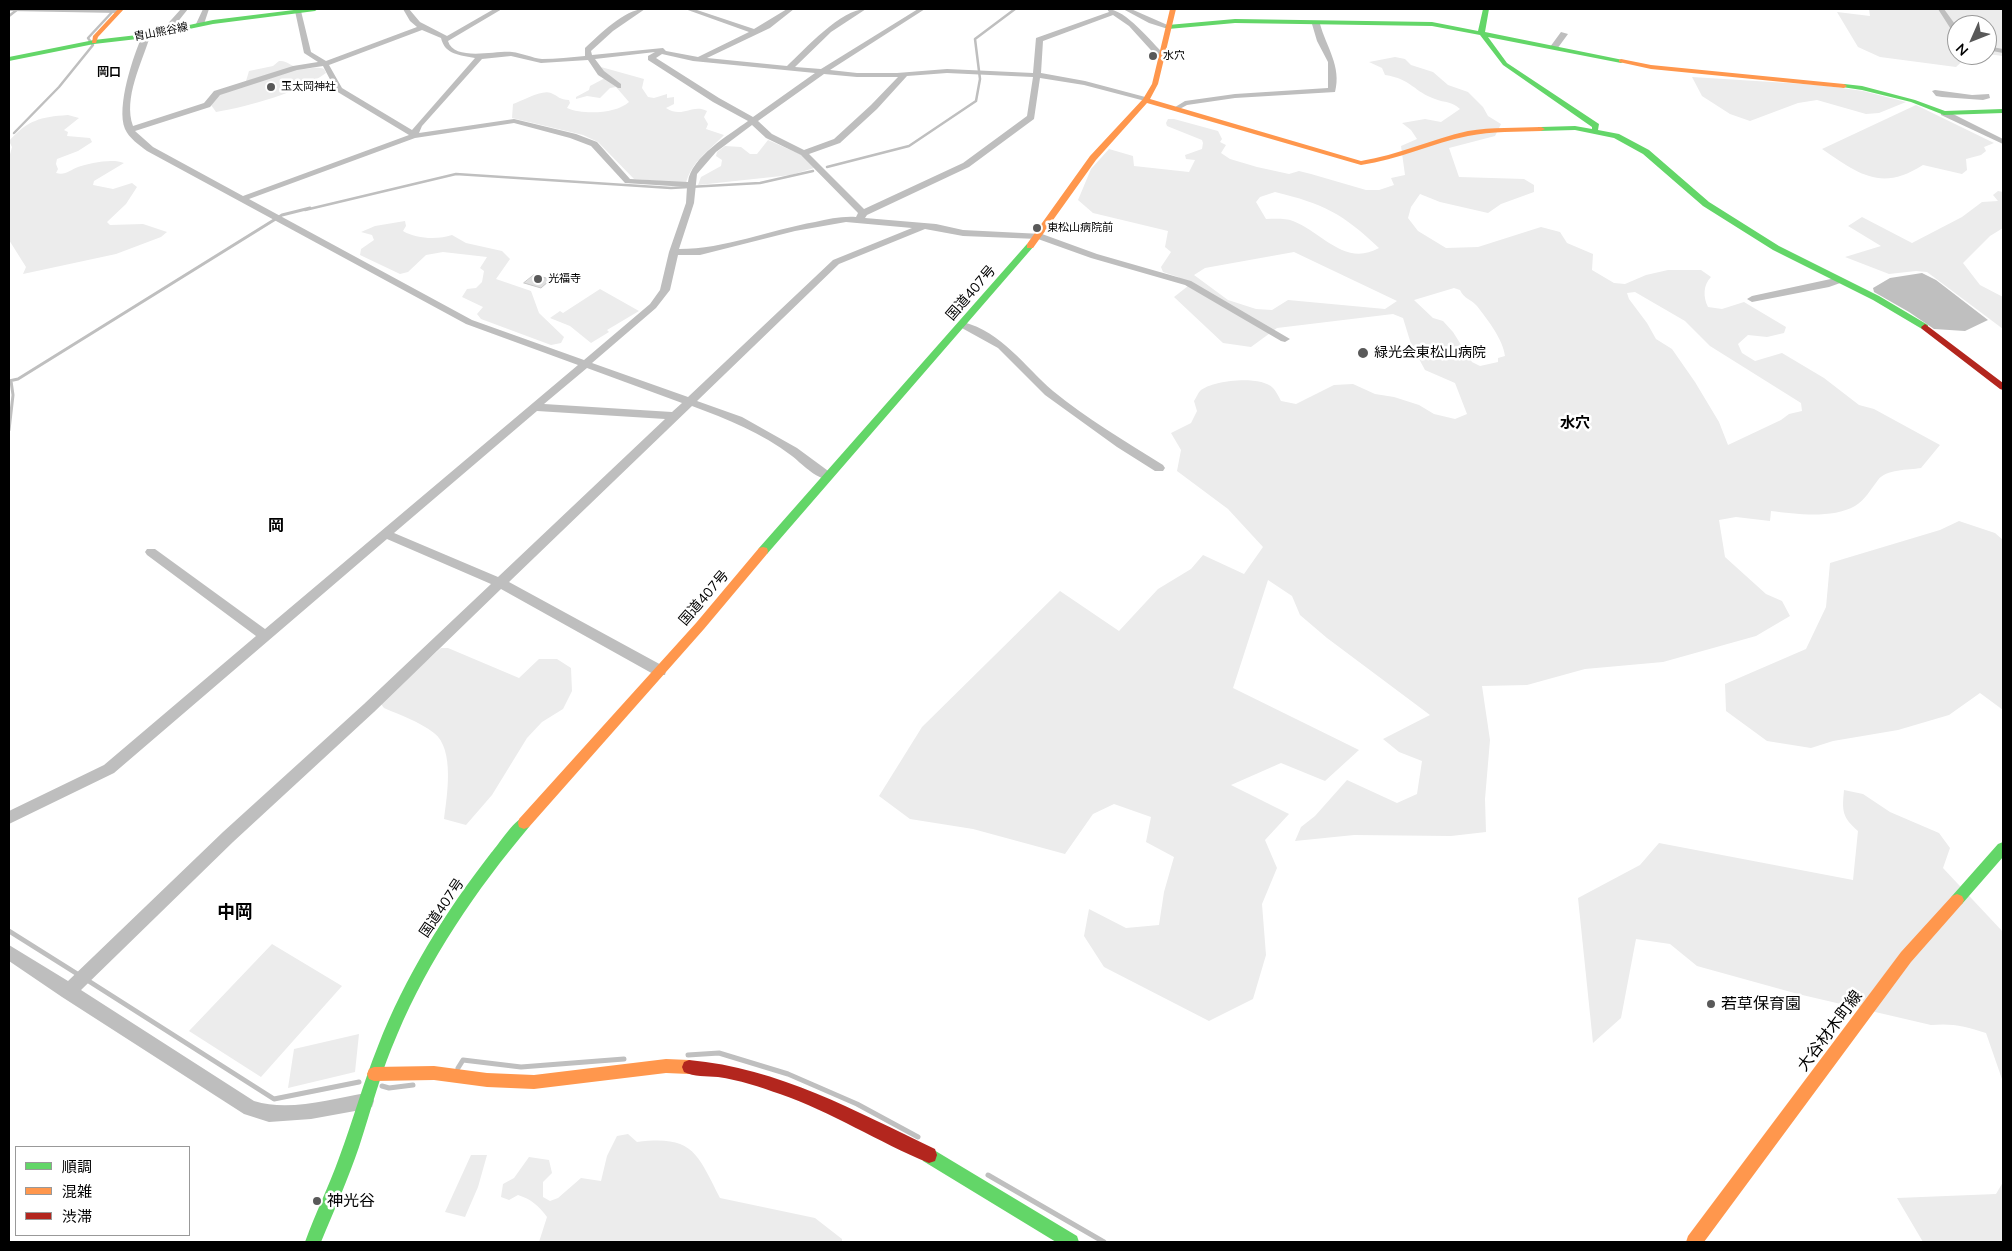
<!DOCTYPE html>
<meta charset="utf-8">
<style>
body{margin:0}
#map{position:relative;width:2012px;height:1251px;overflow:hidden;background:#fff;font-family:Mulish,"Noto Sans JP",sans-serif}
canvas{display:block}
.frame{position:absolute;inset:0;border:10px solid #000;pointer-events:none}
.legend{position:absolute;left:15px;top:1146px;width:175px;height:90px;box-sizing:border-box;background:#fff;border:1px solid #999;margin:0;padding:6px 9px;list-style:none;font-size:15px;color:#000}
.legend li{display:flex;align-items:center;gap:10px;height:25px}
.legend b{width:25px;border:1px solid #999}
.north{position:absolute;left:1947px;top:15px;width:50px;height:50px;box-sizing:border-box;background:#fff;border:1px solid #999;border-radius:50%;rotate:226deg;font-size:14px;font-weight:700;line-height:20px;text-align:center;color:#000}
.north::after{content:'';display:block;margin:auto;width:18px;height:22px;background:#595959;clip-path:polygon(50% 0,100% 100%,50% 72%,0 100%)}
</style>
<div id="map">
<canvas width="2012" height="1251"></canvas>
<div class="frame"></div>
<ul class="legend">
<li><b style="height:6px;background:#63d668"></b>順調</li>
<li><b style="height:6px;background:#ff974d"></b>混雑</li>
<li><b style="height:6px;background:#b3261e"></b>渋滞</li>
</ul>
<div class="north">N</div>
</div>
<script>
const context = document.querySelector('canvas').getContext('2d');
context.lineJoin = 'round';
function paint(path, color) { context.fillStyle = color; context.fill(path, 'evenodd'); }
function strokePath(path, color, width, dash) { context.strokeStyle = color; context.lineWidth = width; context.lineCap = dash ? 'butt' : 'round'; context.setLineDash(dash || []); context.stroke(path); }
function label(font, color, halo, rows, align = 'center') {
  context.font = font + ' Mulish,"Noto Sans JP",sans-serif'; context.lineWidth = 5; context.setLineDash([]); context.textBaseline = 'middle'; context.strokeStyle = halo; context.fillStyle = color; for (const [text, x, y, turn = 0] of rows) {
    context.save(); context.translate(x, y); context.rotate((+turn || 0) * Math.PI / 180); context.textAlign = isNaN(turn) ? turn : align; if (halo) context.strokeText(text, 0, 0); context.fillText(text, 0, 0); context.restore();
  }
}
const green = new Path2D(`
 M 1869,9 L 2003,9 L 2003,56 L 1987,54 L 1987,25 L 1957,25 L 1957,55 L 1972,55 L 1967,57 L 1956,67 L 1880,57 L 1858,47 L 1837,12 L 1870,16 Z
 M 1395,57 L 1405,59 L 1411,65 L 1433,72 L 1448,85 L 1468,92 L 1483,107 L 1488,116 L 1501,124 L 1495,136 L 1449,148 L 1459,177 L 1524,179 L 1534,185 L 1534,192 L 1501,204 L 1488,213 L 1440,202 L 1420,194 L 1411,207 L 1408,218 L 1418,231 L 1446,248 L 1478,247 L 1541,227 L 1560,232 L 1567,243 L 1593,254 L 1592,270 L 1614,283 L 1625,284 L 1646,275 L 1668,270 L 1701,270 L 1711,277 C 1703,285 1703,297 1708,307 L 1722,309 L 1744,302 L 1786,327 L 1784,333 L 1767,337 L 1748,335 L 1738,344 L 1742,353 L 1755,361 L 1782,353 L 1824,378 L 1859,405 L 1874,409 L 1940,445 L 1921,468 C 1908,470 1886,469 1878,480 C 1871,489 1865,500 1855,506 C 1832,519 1796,514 1771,511 L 1770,521 L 1736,517 L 1719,520 L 1725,557 L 1766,594 L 1782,601 L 1790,616 L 1756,636 L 1663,662 L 1585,669 L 1527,685 L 1482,686 L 1490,740 L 1485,799 L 1486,832 L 1451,836 L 1354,835 L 1295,841 L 1301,827 L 1315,816 L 1347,780 L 1397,803 L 1417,794 L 1422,761 L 1399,752 L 1383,739 L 1430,715 L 1327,638 L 1300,615 L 1292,596 L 1268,580 L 1233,688 L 1359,750 L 1325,781 L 1281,763 L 1231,785 L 1289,814 L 1265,840 L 1277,868 L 1262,904 L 1266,955 L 1253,999 L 1209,1021 L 1104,967 L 1084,936 L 1089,909 L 1126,928 L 1159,925 L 1164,892 L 1174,857 L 1146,842 L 1151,817 L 1114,804 L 1093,814 L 1065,854 L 973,829 L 910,819 L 879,796 L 922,727 L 1060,591 L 1119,631 L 1158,589 L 1191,569 L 1203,555 L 1244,574 L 1263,547 L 1228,509 L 1177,471 L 1181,450 L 1171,433 L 1191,423 L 1197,411 L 1194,401 C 1196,398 1198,393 1200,391 C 1212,380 1261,375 1273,388 C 1276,391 1279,397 1281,401 L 1296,404 L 1334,385 L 1353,384 L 1375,394 L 1394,397 L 1419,405 L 1434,414 L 1455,419 L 1467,414 L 1455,383 L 1425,370 L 1411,344 L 1403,318 L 1393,314 L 1277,328 L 1251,347 L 1223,343 L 1174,297 L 1188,286 L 1178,277 L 1163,272 L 1161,267 L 1171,252 L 1165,247 L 1168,231 L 1093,213 L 1078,200 L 1091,169 L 1109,149 L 1133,156 L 1134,166 L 1189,172 L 1195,160 L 1186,159 L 1185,155 L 1202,149 L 1203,143 L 1202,140 L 1167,126 L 1166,123 L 1168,119 L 1174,119 L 1218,131 L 1222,139 L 1220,142 L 1226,145 L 1221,153 L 1230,159 L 1257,167 L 1289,174 L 1299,171 L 1311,174 L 1366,190 L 1379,190 L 1394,185 L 1391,178 L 1405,175 L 1401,146 L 1417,139 L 1411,130 L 1402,123 L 1425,119 L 1441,122 L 1460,109 C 1452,101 1445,103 1435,99 C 1414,92 1412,79 1385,75 L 1382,68 L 1369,62 ZM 1275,192 C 1324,204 1342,213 1379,248 C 1345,267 1323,233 1293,221 C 1285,218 1274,219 1266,219 L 1256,202 L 1260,197 ZM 1294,252 L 1397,301 L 1385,309 L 1288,300 L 1272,310 L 1256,309 L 1228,300 L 1194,275 L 1205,268 ZM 1454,288 L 1460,290 C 1464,299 1471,299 1477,306 C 1487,319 1503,339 1505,356 L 1498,358 L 1498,362 L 1480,366 L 1472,362 L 1453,332 L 1443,321 L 1433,318 L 1414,300 ZM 1635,292 L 1685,321 L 1710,346 L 1801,403 L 1802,411 L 1789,414 L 1781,420 L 1728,445 L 1719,422 L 1695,382 L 1672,349 L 1656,339 L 1647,323 L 1629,299 L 1627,293 Z
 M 279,61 C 287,60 292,67 299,68 C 308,70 315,66 324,69 L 326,73 C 298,93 250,106 216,112 L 211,105 L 219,94 L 246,81 L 249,71 L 273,66 Z
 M 601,67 L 644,79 L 642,88 L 648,97 L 654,98 L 667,94 L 667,98 L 674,97 L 674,104 L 666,108 C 683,119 692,103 707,111 L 704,117 L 708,124 L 706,129 L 724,135 C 709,151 692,161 686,183 L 634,179 L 598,142 L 583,135 L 512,118 L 513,104 C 522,101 542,89 551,93 C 558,96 560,100 569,100 L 570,103 L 567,108 C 583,115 616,114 629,102 L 616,87 L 610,88 L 600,98 L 587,96 L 576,99 L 576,97 L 589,90 L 590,86 L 607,77 Z
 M 1692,77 L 1820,85 L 1863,91 L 1906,102 L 1879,113 L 1866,114 L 1817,100 L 1798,103 L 1750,121 L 1730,114 L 1702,96 Z
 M 1916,105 L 1994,143 L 1984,147 L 1986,151 L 1981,155 L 1966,159 L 1967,170 L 1962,174 L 1923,165 C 1881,192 1859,174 1822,149 Z
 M 68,115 L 79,118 L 64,130 L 68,132 L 67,136 L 90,138 L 92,142 L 78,151 L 57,159 L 56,164 L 58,169 L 56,173 C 65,176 70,170 78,167 C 89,163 113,158 124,163 L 94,181 L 93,185 L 113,189 L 132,183 L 137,187 L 126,204 L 107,222 L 110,225 L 143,224 L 167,232 L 161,237 L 116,254 L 23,274 L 26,267 L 9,240 L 9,158 L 12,147 L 9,141 C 28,120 40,117 68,115 Z
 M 768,140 L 802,155 L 814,168 L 791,175 L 698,185 L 701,177 L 721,166 L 722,160 L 716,156 L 717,152 L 725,146 L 741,147 L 750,154 L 757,154 Z
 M 1998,191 L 2003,192 L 2003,228 L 1990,236 L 1963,263 L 1980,285 L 2003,297 L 2003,329 L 1927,272 L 1916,271 L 1889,274 L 1845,257 L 1881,246 L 1848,226 L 1862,217 L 1912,243 L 1962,217 L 1982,202 L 1998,201 L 1993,195 Z
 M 405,221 L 406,226 L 403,231 C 416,239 438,240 452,235 L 466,243 L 502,251 L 510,259 L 496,279 L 531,291 L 539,313 L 564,337 L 561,343 L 551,345 L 481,319 L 477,314 L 483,307 L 462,297 L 467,289 L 476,288 L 482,282 L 484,271 L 480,268 L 487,257 L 443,252 L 426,255 L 408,272 L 400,274 L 360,255 L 361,249 L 374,240 L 372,235 L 361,232 L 375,226 Z
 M 600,289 L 639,311 L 607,330 L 609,332 L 591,343 L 570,326 L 550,318 L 560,311 L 563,313 Z
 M 1959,521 L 1995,533 L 2003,540 L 2003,710 L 1980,693 L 1949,715 L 1898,730 L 1833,741 L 1811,748 L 1767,741 L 1726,711 L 1725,684 L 1806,649 L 1826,607 L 1830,563 L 1940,530 Z
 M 441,648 L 448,648 L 519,678 L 539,659 L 557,659 L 571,668 L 572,691 L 563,709 L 542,722 L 527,738 L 492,795 L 466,825 L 444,819 C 447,796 455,749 434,733 C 420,722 400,715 384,708 L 381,704 L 385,698 Z
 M 1844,790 L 1863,794 L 1890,812 L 1939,833 L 1950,848 L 1943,868 L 2003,932 L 2003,1082 L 1986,1033 C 1966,1026 1951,1023 1931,1025 L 1798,994 L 1697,966 L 1670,944 L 1636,939 L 1621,1018 L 1593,1043 L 1578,898 L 1640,865 L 1659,843 L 1853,880 L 1858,831 C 1842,817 1842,811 1844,790 Z
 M 272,944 L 342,986 L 261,1077 L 189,1031 Z
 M 359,1034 L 355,1072 L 288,1088 L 294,1049 Z
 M 628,1134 L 637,1142 C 693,1135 697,1153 720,1198 L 815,1218 L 842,1239 L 842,1242 L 539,1242 L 547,1217 C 539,1206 531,1199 518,1195 L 509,1200 L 501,1197 L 503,1184 L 514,1178 L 529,1157 L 549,1160 L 552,1173 L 543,1182 L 543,1197 L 550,1201 L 558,1198 L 581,1178 L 601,1181 L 607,1156 L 617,1136 Z
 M 471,1155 L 487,1155 L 478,1187 L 465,1217 L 445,1212 Z
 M 2003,1182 L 2003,1242 L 1923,1242 L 1897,1198 L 1996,1194 Z`);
const water = new Path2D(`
 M 1935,90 L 1972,95 L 1989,94 L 1990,98 L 1983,100 L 1942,97 L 1936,96 L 1932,91 Z
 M 1922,273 L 1936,280 L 1988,320 L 1965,331 L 1934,329 L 1909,312 L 1874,292 L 1873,288 L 1890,278 Z`);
const streamFar2 = new Path2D(`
 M 9,16 L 18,9
 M 14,133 L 59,87 L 93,45 L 88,38 L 115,9
 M 827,167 L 909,146 L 976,101 L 980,79 L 975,39 L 1015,9
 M 305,210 L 456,174 L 671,188 L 760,183 L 813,171`);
const streamFar1 = new Path2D(`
 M 9,381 L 18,379 L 282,215 L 310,208
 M 9,430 L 13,395 L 11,381`);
const stream = new Path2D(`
 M 9,931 L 79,975
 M 87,980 L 274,1099 L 359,1082
 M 688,1055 L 719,1053 L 788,1074 L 857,1104 L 918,1137
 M 458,1068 L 463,1060 L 521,1067 L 624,1059
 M 382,1086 L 389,1088 L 413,1085
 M 988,1175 L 1104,1242`);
const building = new Path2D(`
 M 534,275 L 546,278 L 550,280 L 541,288 L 524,283 Z`);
const street = new Path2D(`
 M 9,9 L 119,9 L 122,11 L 119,13 L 9,11 Z
 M 181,9 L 188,9 L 168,34 L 162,34 L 162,30 Z
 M 203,9 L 209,9 L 204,24 L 200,26 L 196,24 Z
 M 298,9 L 301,11 L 311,52 L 326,61 L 417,27 L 410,21 L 403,9 L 409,9 L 420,22 L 447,36 L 494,9 L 502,9 L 448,41 C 454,62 497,50 512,52 C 522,53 532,58 542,59 C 556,59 571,57 585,56 L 585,48 C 599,35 626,8 645,9 L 613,31 L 591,51 L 592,55 L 663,48 L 666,51 L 698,57 L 749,32 L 685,9 L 694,9 L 754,29 L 787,9 L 794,9 L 770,28 L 707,58 L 787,66 C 805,49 841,9 866,9 L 831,32 L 795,67 L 821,69 L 918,9 L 925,9 L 830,70 L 857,73 L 897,73 L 947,69 L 1033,73 L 1036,38 L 1109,12 L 1107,9 C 1126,9 1151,42 1165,55 L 1165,59 L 1159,59 L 1129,26 L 1113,15 L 1043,41 L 1041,73 L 1085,81 L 1149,98 L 1149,102 L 1084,85 L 1040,78 L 1034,119 L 969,167 L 867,215 L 865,218 L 936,224 L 963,230 L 1042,234 L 1097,254 L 1191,281 L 1290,339 L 1285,342 L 1281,341 L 1185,285 L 1091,258 L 1038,239 L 963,236 L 925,229 L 839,264 L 697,401 L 742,417 L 797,448 L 831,473 L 833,476 L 831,479 C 819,482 801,463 792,456 C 762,433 727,419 692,406 L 509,582 L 665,667 L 666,671 L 665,675 L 655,675 L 501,589 L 374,712 L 233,842 L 81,990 L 254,1101 C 289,1112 331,1099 366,1093 L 372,1095 L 374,1101 L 372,1107 L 366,1109 L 311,1119 L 269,1122 L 244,1114 L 62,997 L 9,961 L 9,945 L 68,981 L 223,832 L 364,704 L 491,584 L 387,539 L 114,773 L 9,824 L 9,811 L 104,765 L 256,636 L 147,555 L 145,552 L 147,549 L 155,549 L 265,629 L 578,365 L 466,324 L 147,151 C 139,145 129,138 125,129 C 116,107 133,56 143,34 L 150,36 C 142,63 123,98 133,126 L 204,103 L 214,91 L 293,66 L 318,62 L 304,53 L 295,11 ZM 422,30 L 441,38 C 445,55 460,55 475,58 L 412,130 L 342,88 L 329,65 ZM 655,52 L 648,56 L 648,60 L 713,102 L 748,121 C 729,135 691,157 688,182 L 630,179 L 597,142 L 576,134 L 514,119 L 419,133 L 422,126 L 482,59 L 511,56 L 541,63 L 588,60 L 598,75 L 618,88 L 621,88 L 621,84 L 604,71 L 595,59 ZM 662,54 L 693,61 L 815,73 L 753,117 L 719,98 L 656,58 ZM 323,66 L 336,91 L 409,135 L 243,196 L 153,147 L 135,131 L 210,107 L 220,95 L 297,70 ZM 947,73 L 1033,77 L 1027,116 L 963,163 L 864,209 L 809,154 L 840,143 L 877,109 L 907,76 ZM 824,74 L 857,77 L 898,77 L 871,105 L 834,139 L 804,150 L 772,134 L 758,121 ZM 514,123 L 570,138 L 591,146 L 625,183 L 687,187 L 686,203 L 669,252 L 660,290 L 650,304 L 584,360 L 472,320 L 249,199 L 415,138 ZM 752,125 L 766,138 L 801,155 L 858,213 L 856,217 C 842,216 829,219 815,222 C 770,230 725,249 679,249 L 694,203 L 697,174 L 716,152 ZM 846,222 L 912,228 L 833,260 L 688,397 L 592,363 L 656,308 L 670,290 L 678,255 L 700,255 L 795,231 ZM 587,368 L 682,403 L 672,412 L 544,404 ZM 537,411 L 665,419 L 498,577 L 394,533 Z
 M 1123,9 L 1131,9 L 1172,27 L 1168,29 L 1149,23 Z
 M 1938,9 L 1944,9 L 1957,27 L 1957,34 L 1954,34 Z
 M 1316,22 L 1320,24 C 1326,46 1342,67 1335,92 L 1235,98 L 1187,105 L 1176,111 L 1172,109 L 1185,101 L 1235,94 L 1328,88 L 1328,62 L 1317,41 L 1312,24 Z
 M 1561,32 L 1568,34 L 1557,49 L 1551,49 L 1550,47 Z
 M 1987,46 L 2003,49 L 2003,53 L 1987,50 Z
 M 1941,111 L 1947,111 L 2003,139 L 2003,144 L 1941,115 Z
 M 1840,277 L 1845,280 L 1843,282 L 1829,287 L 1752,302 L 1747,299 L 1752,296 Z
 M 963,322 C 1002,332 1024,366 1053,391 C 1086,418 1126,442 1163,465 L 1165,468 L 1163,471 L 1155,471 L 1117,447 L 1045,395 L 998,348 L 960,327 L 960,323 Z`);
const fast = new Path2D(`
 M 302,9 L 318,9 L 315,11 L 213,24 L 146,38 L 94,44 L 9,61 L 9,57 L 94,40 L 146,34 L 213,20 Z
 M 1483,9 L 1489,9 L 1485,32 L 1623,60 L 1623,62 L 1621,63 L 1488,37 L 1507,63 L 1599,124 L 1598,130 L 1619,134 L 1649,150 L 1709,202 L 1779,246 L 1879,296 L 1928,325 L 1928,329 L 1922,329 L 1873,300 L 1773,250 L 1703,206 L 1643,154 L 1614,138 L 1575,130 L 1538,131 L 1538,127 L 1541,127 L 1575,126 L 1592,129 L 1592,127 L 1503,65 L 1480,35 L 1432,26 L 1235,23 L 1168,29 L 1165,27 L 1168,25 L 1235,19 L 1432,22 L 1478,31 Z
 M 1844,84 L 1862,86 L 1915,100 L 1945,111 L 2003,109 L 2003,113 L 1944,115 L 1911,102 L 1862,90 L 1842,87 L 1841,86 Z
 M 1027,244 L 1034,246 L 767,554 L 759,554 L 758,551 L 759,548 Z
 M 524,817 L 529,819 L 530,823 L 529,827 C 476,890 429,959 397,1035 C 381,1071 371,1110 359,1147 C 348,1179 334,1211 321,1242 L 305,1242 C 315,1214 329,1186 339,1158 C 353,1121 363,1083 378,1046 C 405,977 445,912 491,853 C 499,844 513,821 524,817 Z
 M 2003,842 L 2003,857 L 1962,904 L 1957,906 L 1952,904 L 1950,900 L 1952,896 L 1998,844 Z
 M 929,1147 L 1077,1236 L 1079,1242 L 1056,1242 L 923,1161 L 921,1155 L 923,1149 Z`);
const slow = new Path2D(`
 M 118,9 L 124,9 L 98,37 L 96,43 L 92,43 L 93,36 Z
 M 1170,9 L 1176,9 L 1158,84 L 1150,99 L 1361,161 C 1398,155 1432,139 1468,131 C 1492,127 1517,128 1541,127 L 1545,129 L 1541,131 C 1517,132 1492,131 1468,136 C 1432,143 1398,160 1361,165 L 1147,103 L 1096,160 L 1033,248 L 1027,248 L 1027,244 L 1090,156 L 1143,99 L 1152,84 Z
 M 1621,59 L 1651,65 L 1844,84 L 1847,86 L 1844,88 L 1651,69 L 1619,62 L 1619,60 Z
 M 763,547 L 767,548 L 768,551 L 767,554 L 704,629 L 529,827 L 524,829 L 519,827 L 518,823 L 519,819 L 696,623 L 759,548 Z
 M 1957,894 L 1962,896 L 1964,900 L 1962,904 L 1911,962 L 1704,1242 L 1686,1242 L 1688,1236 L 1901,952 L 1952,896 Z
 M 666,1059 L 689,1060 L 694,1062 L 696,1067 L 694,1072 L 689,1074 L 666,1073 L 534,1089 L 487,1087 L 434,1080 L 374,1081 L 369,1079 L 367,1074 L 369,1069 L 374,1067 L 434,1066 L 487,1073 L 534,1075 Z`);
const jam = new Path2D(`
 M 1925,324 L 2003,383 L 2003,390 L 2000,389 L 1922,329 L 1921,327 Z
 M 689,1060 C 779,1068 855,1111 935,1149 L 937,1155 L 935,1161 L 929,1163 C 878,1142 832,1112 780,1094 C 760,1087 739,1080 718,1077 C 706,1076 694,1077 684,1072 L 682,1067 L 684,1062 Z`);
const markers = [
 [1153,56,5,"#595959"],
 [271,87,5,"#595959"],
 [1037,228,5,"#595959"],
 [538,279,5,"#595959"],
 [1363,353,6,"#595959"],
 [1711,1004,5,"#595959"],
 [317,1201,5,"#595959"]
];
const farStreetnames = [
 ["胄山熊谷線",161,32,-11]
];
const farPoinames = [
 ["水穴",1163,56],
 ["玉太岡神社",281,87],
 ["東松山病院前",1047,228],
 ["光福寺",548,279]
];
const farNeighbourhoodnames = [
 ["岡口",109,72]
];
const streetNames = [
 ["国道407号",971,293,-49],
 ["国道407号",704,598,-49],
 ["国道407号",442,908,-56]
];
const poiNames = [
 ["緑光会東松山病院",1374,353]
];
const neighbourhoodNames = [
 ["水穴",1575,423]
];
const quarterNames = [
 ["岡",276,526]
];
const nearPoinames = [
 ["若草保育園",1721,1004],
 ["神光谷",327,1201]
];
const nearStreetnames = [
 ["大谷材木町線",1830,1031,-53]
];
const nearNeighbourhoodnames = [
 ["中岡",235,913]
];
paint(green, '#ececec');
paint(water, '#bfbfbf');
strokePath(streamFar2, '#bfbfbf', 2.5);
strokePath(streamFar1, '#bfbfbf', 3);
strokePath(stream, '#bfbfbf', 5);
paint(building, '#dfdfdf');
strokePath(building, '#c7c7c7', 1);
paint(street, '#bebebe');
paint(fast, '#63d668');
paint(slow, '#ff974d');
paint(jam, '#b3261e');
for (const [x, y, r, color] of markers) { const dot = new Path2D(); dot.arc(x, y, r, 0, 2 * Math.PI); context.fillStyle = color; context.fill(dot); strokePath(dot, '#fff', 2); }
label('11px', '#000', '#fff', farStreetnames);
label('11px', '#000', '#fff', farPoinames, 'left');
label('bold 12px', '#000', '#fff', farNeighbourhoodnames);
label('14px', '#000', '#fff', streetNames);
label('14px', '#000', '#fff', poiNames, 'left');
label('bold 15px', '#000', '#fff', neighbourhoodNames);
label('bold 16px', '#000', '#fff', quarterNames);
label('16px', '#000', '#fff', nearPoinames, 'left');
label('16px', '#000', '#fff', nearStreetnames);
label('bold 18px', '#000', '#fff', nearNeighbourhoodnames);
</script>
